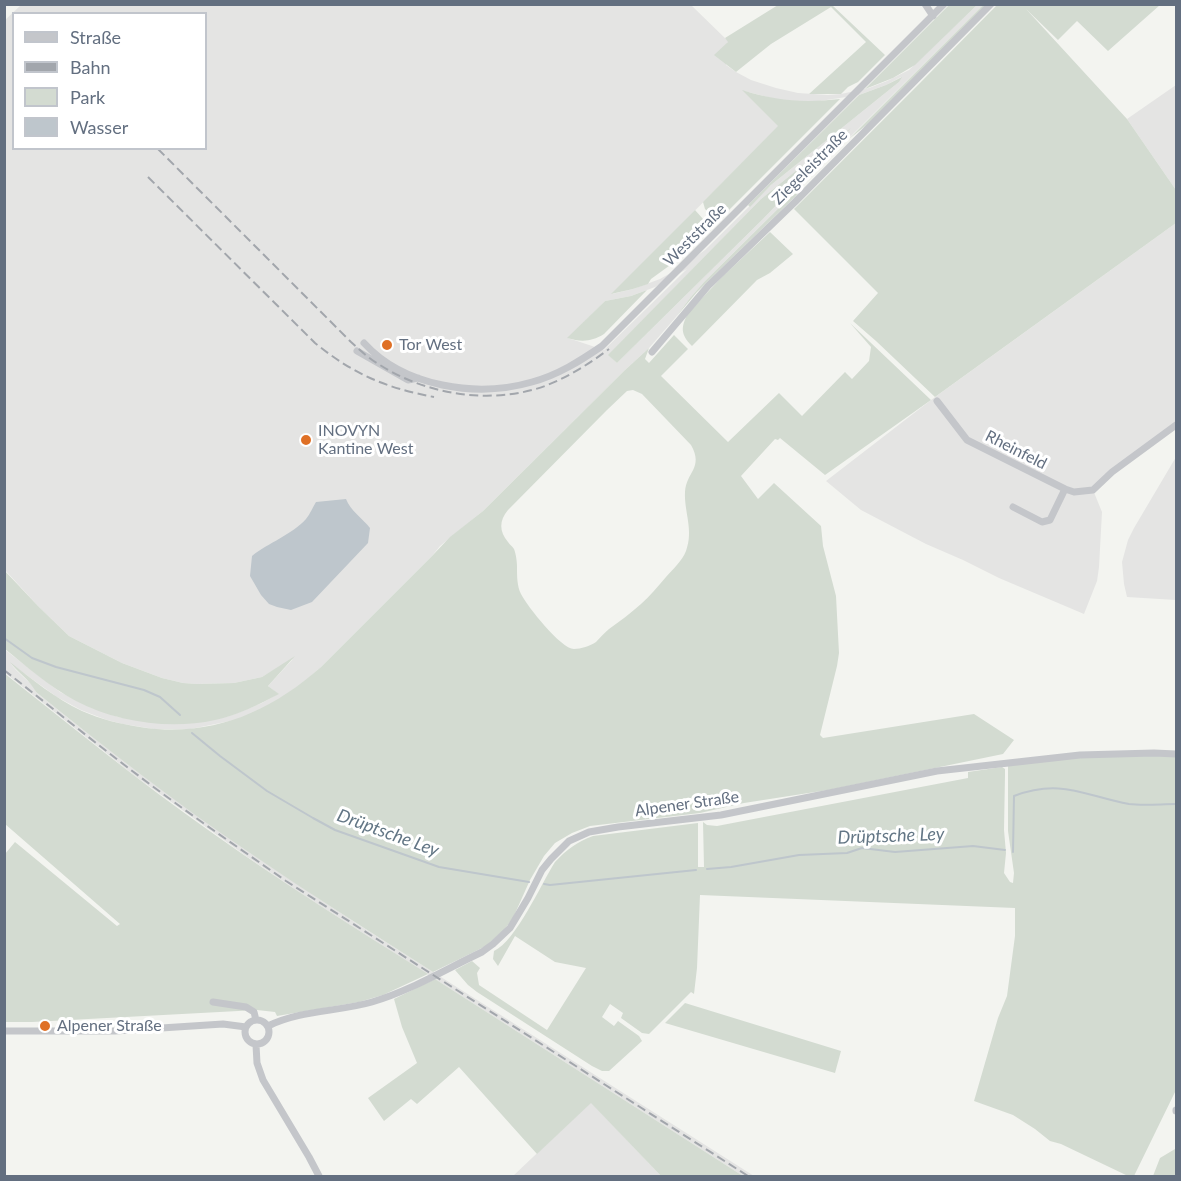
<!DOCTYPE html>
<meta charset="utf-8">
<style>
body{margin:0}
#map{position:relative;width:1181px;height:1181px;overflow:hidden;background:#f3f4f0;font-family:Lato,sans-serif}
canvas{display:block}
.frame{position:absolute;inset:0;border:6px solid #636f80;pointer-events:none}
.legend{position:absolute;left:12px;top:12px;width:195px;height:138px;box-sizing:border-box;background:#fff;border:2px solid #c1c5cc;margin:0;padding:8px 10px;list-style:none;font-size:18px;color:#636f80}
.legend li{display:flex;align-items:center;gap:12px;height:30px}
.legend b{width:30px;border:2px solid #c1c5cc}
</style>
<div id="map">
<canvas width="1181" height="1181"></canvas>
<div class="frame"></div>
<ul class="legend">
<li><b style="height:8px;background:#c4c6ca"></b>Straße</li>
<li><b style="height:8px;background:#a2a6ac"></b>Bahn</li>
<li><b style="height:16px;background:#d3dbd1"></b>Park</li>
<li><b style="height:16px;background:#bec6cc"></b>Wasser</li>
</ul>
</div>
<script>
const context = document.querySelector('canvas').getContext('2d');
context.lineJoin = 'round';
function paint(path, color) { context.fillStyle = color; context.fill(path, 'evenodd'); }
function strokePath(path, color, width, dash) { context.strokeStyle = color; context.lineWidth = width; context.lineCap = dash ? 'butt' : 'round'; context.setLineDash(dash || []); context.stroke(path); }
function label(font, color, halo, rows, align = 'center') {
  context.font = font + ' Lato,sans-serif'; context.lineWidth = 6; context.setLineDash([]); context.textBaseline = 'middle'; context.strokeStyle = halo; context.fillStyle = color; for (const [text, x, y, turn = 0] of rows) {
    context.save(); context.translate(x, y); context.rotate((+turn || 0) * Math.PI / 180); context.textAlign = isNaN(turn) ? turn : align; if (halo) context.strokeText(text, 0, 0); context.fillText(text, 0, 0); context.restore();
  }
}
const built = new Path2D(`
 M 21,5 L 691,5 L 728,41 L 726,65 L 736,72 L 751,80 L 776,88 L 798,93 L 828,95 L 841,94 L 869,88 L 887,81 L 909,70 L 977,5 L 983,5 L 704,282 L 690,298 L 676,317 L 649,348 L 625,370 L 483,511 L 440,546 L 432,556 L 321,667 L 303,683 L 278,700 L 255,712 L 235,720 L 191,729 L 154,729 L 123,724 L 107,720 L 81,710 L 57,697 L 11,664 L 16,670 L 34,687 L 36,692 L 68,718 L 139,773 L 249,852 L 356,923 L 754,1176 L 743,1176 L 305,896 L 246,856 L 135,776 L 5,673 L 4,649 L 60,692 L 92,708 L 118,717 L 133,719 L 178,724 L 207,721 L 230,716 L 262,703 L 278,694 L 268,686 L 293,659 L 262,677 L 234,683 L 197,684 L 183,683 L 162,678 L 122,663 L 69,636 L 38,606 L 5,570 L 4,21 ZM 14,14 L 206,14 L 206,148 L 14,148 ZM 901,77 L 899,82 L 771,185 L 705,250 L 683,266 L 660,279 L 633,289 L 612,294 L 779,126 L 744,91 L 775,99 L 790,101 L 820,101 L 859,95 L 886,85 ZM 848,131 L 763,219 L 617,363 L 609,355 L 761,199 L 813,157 ZM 687,269 L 604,350 L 568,338 L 605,301 L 631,296 L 655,287 Z
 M 1176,85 L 1176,190 L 1127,119 Z
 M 1176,223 L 1176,425 L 1093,490 L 1102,512 L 1099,567 L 1097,581 L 1084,614 L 999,578 L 963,560 L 926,544 L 861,510 L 826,481 L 931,400 Z
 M 1176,457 L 1176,600 L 1127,597 L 1124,584 L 1122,562 L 1128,540 L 1134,528 Z
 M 591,1102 L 661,1176 L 513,1176 Z`);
const green = new Path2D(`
 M 832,5 L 885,55 L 858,82 L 848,87 L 841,94 L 809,94 L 866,42 L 831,7 L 771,44 L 736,72 L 714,55 L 728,42 L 725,38 L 778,5 Z
 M 949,5 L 977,5 L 915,65 L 893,78 L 865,89 Z
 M 983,5 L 987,5 L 873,120 L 849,139 Z
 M 997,5 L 1160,5 L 1108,51 L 1077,21 L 1058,40 L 1026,9 L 1127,119 L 1176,190 L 1176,223 L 935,397 L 876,341 L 853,321 L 878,293 L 794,209 L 919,84 Z
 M 902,77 L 899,82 L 771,185 L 750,207 L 748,205 L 859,95 L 886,85 Z
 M 742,90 C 777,101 803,103 840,99 L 718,221 L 705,209 L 703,202 L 778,126 Z
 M 851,128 L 763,219 L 617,363 L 608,355 L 761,199 L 813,157 Z
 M 808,179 L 795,197 L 697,292 L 676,317 L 690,298 L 704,282 Z
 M 695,210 L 711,228 L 684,255 L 651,279 L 648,284 L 633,289 L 611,294 Z
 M 770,232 L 793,254 L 770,273 L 757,280 L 692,346 C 680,334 681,327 688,313 L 722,277 Z
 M 647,290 L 604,334 C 591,342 581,342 567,338 L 605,301 L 631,296 Z
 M 850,323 L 931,400 L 825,475 L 780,438 L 778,440 L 775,439 L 741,476 L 758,499 L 774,483 L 821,526 L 823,546 L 836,596 L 839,653 L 837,666 L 820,735 L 823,738 L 974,714 L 1014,740 L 1003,754 L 828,790 L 744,803 L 700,813 L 590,826 L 572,833 L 555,843 L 544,856 L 530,880 L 513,918 L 504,930 L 486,946 L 433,972 C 372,933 310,894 250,853 C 176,803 105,748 36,692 C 30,680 17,672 10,662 C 33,680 55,698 82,711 C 100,719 120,724 140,727 C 210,738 269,713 321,667 L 432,556 L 450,537 L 483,511 L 625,370 L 649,348 L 645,359 L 649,363 L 674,335 L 688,349 L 661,376 L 728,442 L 779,393 L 802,416 L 845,372 L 852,379 L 869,361 L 871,347 ZM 633,390 L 642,394 L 691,445 C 704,468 686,472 685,492 C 684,512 694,530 686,551 C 682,561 673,569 666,577 C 658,586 650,596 641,604 C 631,613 620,621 609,629 C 604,633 600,638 596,642 C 590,646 581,649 574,649 C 561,649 527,606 521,594 C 517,586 517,576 517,567 C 517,562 516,554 514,549 C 512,546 510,545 508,542 C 499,531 499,521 508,510 L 607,410 L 627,391 Z
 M 4,570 L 38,606 L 69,636 L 122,663 L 162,678 L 183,683 L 197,684 L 234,683 L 262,677 L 295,656 L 268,686 L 279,694 C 258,705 238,715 215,720 C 170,730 116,722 76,701 C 50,687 27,667 5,649 Z
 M 4,673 C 72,727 140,782 211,832 C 281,882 355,928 428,974 L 383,995 L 359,1002 L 277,1016 L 275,1012 L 257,1010 L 32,1022 L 5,1022 L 5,854 L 15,842 L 117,926 L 120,924 L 5,824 Z
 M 1176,754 L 1176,1090 L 1134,1176 L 1128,1176 L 1061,1144 L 1050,1141 L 1035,1129 L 1013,1115 L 974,1101 L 998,1018 L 1007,996 L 1015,936 L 1015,908 L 700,895 L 697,968 L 694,994 L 691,992 L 649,1034 L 642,1033 L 621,1018 L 623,1013 L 610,1004 L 602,1017 L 614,1026 L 618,1021 L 639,1036 L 642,1041 L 609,1071 L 602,1071 L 592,1066 L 477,992 L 468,985 L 455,970 L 472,961 L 480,968 L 477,973 L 479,985 L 547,1030 L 586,968 L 555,962 L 515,936 L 498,966 L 493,959 L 494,951 C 516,941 541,884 555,862 C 567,849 577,842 593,836 L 698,823 L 698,867 L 704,867 L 703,822 L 707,825 L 717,826 L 968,778 L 968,772 L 1002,767 L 1005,769 L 1005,775 L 1004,830 L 1006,853 L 1004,873 L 1010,882 L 1013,883 L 1014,873 L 1008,831 L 1008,762 L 1080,755 Z
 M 435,979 L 743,1176 L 661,1176 L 591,1103 L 537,1154 L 459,1067 L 417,1104 L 411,1099 L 384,1121 L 368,1098 L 417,1063 L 402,1027 L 394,999 Z
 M 685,1003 L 841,1051 L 835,1073 L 665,1023 Z
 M 1175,1149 L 1176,1176 L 1153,1176 L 1160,1158 Z`);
const water = new Path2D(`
 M 346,499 C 350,510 363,519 370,528 L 368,543 L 312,602 L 291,610 L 277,607 L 269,604 L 261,595 L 250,576 L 252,556 C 268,543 293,534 306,519 C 310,514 313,507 316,502 Z`);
const stream = new Path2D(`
 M 4,638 L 32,658 L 56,667 L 144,690 L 160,697 L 180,715
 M 192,733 L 220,756 L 267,791 L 313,818 L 335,830 L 439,867 L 529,882
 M 1013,852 L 1014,796 C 1061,778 1085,796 1129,804 C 1144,806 1161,804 1176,804
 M 707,869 L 731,867 L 799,855 L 847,853 L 862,848 L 895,852 L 973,846 L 1005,850
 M 544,884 L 550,885 L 696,870`);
const minor = new Path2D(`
 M 925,4 L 933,16
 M 364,343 C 404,387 477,398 532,382 C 558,375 580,361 602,346 L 944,4
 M 357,351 L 408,380 L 418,378
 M 652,352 L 708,286 L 795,202 L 991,4
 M 937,401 L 967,440 L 1065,489 L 1074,492 L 1093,490 L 1112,472 L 1176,425
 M 1013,507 L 1042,522 L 1050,520 L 1065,489
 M 213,1002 L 246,1007 L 254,1012 L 256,1020
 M245 1032a12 12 0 1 1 24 0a12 12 0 1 1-24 0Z
 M 268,1026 C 300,1010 337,1012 372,1002 C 410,991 446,969 482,952 L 493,944 L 510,928 L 528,898 L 542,870 L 551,859 L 569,841 L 589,832 L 618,827 L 721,815 L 937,771 L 1080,755 L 1154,753 L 1176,754
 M 4,1031 L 115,1031 L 223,1024 L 246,1027
 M 256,1045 L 257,1063 L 263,1080 L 309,1157 L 319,1176
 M 1176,1111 L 1176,1110`);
const rail = new Path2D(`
 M 158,149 L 351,342 C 360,350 369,359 380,365 C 427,395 492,405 545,386 C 568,377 589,364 609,349
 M 148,177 L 315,343 C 353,374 386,388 434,397
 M 4,670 C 61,715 116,760 174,802 C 211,829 249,855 286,881 L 748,1176`);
const markers = [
 [387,345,6,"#df7025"],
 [306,440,6,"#df7025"],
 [45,1026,6,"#df7025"]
];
const streetNames = [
 ["Ziegeleistraße",810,167,-45],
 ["Weststraße",695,235,-45],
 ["Rheinfeld",1016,450,27],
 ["Alpener Straße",687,804,-8]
];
const poiNames = [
 ["Tor West",399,345],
 ["INOVYN",318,431],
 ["Kantine West",318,449],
 ["Alpener Straße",57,1026]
];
const waterNames = [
 ["Drüptsche Ley",388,833,20],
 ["Drüptsche Ley",891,836,-2]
];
paint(built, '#e4e4e3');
paint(green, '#d3dbd1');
paint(water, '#bec6cc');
strokePath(stream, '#bec6cc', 2);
strokePath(minor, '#c4c6ca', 7);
strokePath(rail, '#a2a6ac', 2, [9, 4.5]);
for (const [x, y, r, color] of markers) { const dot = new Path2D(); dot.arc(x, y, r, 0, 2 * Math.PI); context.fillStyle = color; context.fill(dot); strokePath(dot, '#fff', 2); }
label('16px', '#636f80', '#fff', streetNames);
label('16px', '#636f80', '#fff', poiNames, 'left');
label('italic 18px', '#637685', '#fff', waterNames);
</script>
